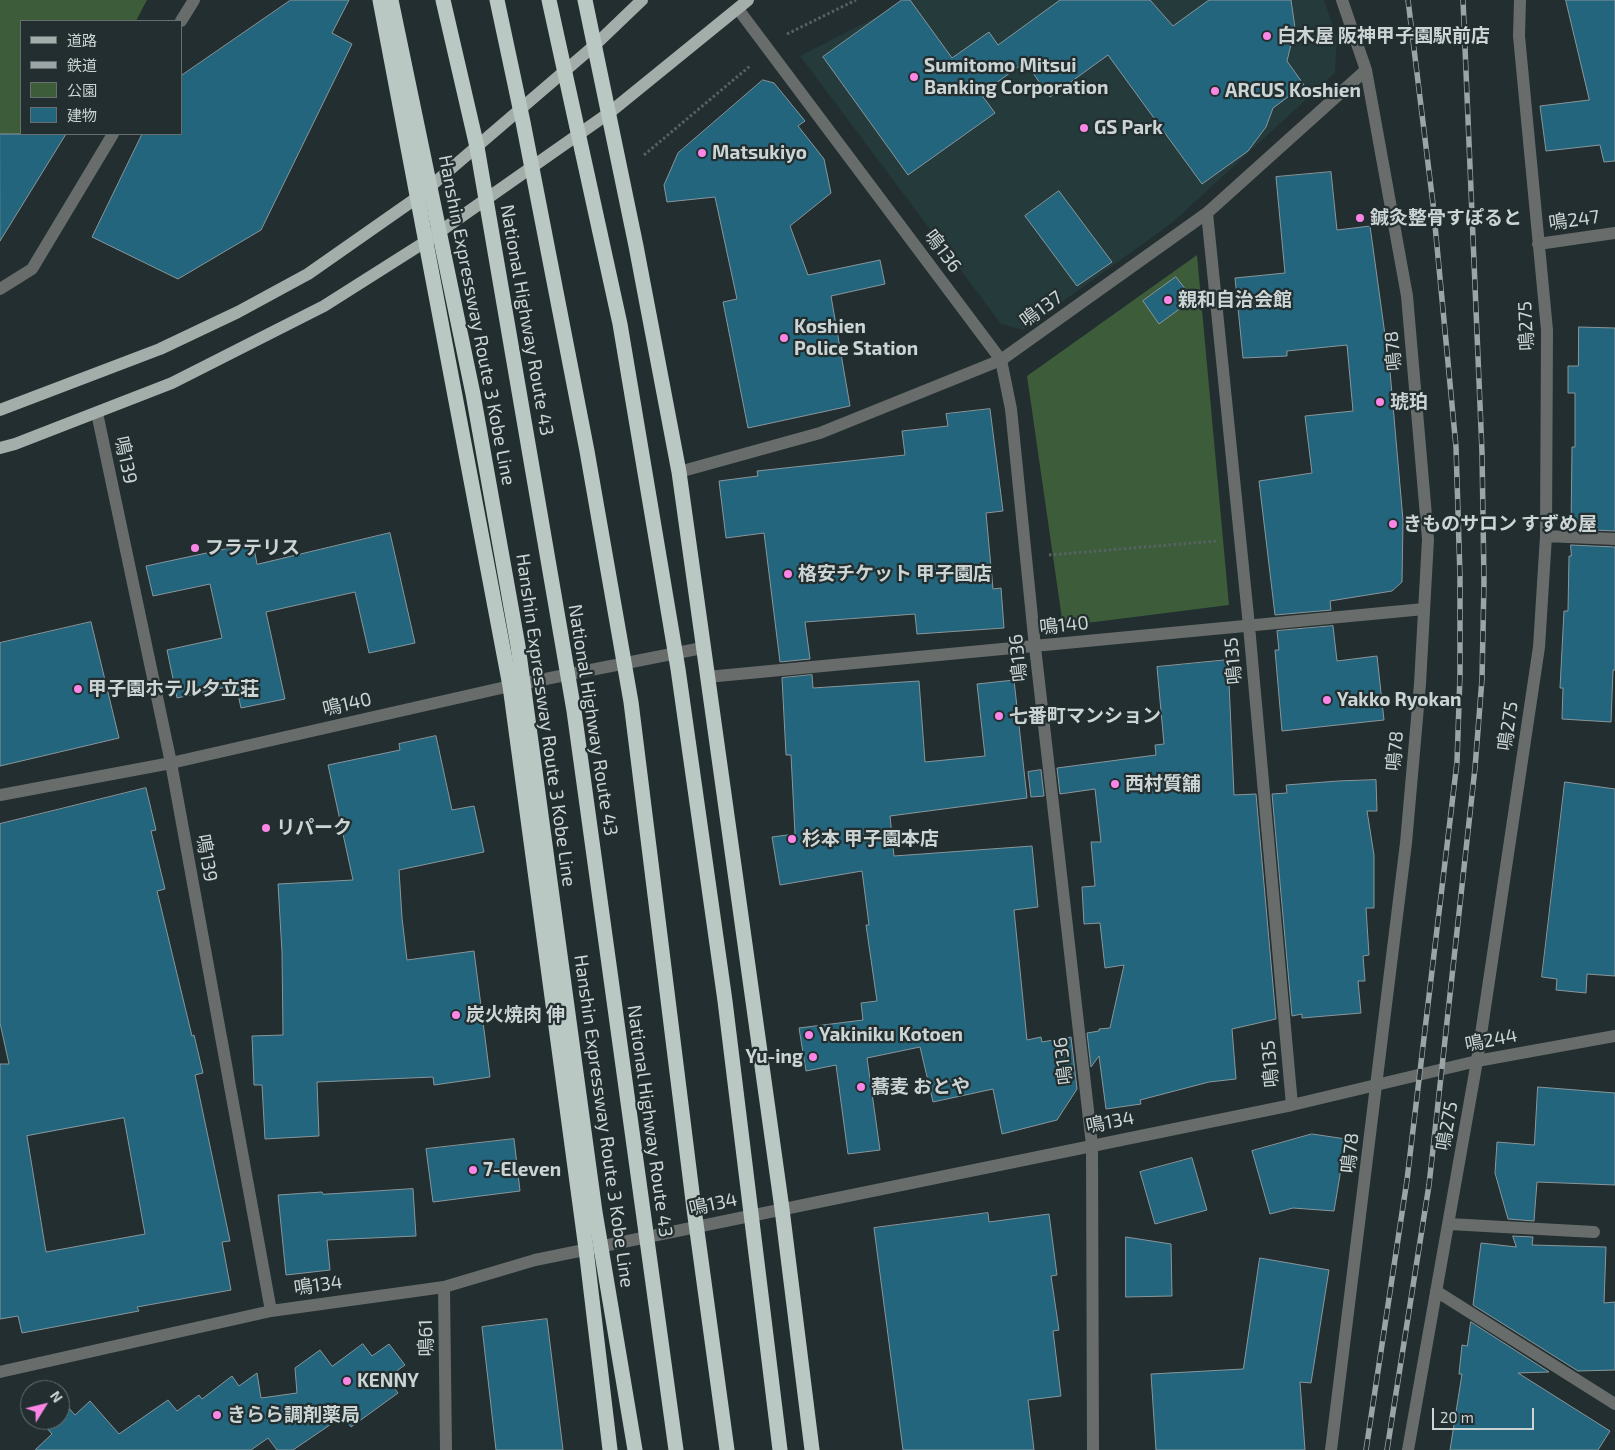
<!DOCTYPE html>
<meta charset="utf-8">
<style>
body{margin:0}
#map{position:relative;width:1615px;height:1450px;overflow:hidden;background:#222e2f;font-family:"Exo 2","Noto Sans JP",sans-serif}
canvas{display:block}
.legend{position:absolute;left:20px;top:20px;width:162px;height:115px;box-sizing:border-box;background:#222e2f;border:1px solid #667071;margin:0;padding:6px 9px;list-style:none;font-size:15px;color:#ccd4d4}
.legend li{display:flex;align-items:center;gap:10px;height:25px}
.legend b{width:25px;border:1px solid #667071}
.north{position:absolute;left:20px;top:1380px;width:50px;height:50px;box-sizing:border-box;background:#222e2f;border:1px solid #667071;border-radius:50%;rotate:54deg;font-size:14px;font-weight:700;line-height:20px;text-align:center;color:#ccd4d4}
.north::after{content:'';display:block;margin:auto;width:18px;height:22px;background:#fb86e5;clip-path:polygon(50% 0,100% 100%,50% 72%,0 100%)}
.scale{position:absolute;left:1432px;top:1408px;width:102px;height:22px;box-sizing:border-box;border:2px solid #ccd4d4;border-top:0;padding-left:6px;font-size:15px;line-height:18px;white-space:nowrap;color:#ccd4d4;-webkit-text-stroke:4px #222e2f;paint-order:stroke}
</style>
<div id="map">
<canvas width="1615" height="1450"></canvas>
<ul class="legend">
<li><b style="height:6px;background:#a3aeaa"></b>道路</li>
<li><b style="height:6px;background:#9ca5a5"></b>鉄道</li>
<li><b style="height:14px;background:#3c5c3a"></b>公園</li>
<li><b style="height:14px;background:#23657c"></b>建物</li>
</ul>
<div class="north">N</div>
<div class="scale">20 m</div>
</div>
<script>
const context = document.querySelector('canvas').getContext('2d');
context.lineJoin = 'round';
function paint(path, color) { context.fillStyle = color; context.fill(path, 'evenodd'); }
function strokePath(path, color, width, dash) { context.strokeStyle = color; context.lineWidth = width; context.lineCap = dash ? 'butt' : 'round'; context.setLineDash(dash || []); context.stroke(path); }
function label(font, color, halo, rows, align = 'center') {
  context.font = font + ' "Exo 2","Noto Sans JP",sans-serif'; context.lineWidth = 4.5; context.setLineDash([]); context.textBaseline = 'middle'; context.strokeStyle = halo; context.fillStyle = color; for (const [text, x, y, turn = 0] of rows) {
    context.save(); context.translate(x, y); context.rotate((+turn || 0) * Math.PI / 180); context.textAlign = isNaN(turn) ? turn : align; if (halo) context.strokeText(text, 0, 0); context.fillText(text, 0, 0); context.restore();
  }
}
const built = new Path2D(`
 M 909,0 L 1324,0 L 1337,38 L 1335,73 L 1172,223 L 1023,330 L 1001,324 L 800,56 Z`);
const green = new Path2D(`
 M 0,0 L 147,0 L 136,21 L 21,21 L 21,134 L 66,134 L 0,241 Z
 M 1197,255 L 1229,605 L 1063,626 L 1027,376 Z`);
const building = new Path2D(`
 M 291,0 L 349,0 L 332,33 L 352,44 L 261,230 L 178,279 L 92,237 L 142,134 L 181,134 L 181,76 Z
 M 902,0 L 910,0 L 952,58 L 989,32 L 998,45 L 1060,0 L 1150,0 L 1173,26 L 1209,0 L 1291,0 L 1295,28 L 1287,61 L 1304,85 L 1273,108 L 1266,127 L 1248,151 L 1202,184 L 1108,55 L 1050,97 L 1025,62 L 981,94 L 995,113 L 908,175 L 823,57 Z
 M 1566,0 L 1615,0 L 1615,161 L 1604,162 L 1600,145 L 1546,151 L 1540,106 L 1589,100 Z
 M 763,80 L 774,83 L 805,121 L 798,126 L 824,159 L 831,193 L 790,226 L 808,275 L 880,260 L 885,284 L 831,296 L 850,406 L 748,428 L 723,302 L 737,299 L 715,197 L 667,202 L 664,185 L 678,153 Z
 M 0,134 L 66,134 L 0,241 Z
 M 1331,172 L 1337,230 L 1370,226 L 1390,371 L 1403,520 L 1402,582 L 1392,591 L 1330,601 L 1331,610 L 1275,615 L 1259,481 L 1312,473 L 1305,416 L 1353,411 L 1347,345 L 1287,351 L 1287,356 L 1243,358 L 1235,278 L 1285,273 L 1276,177 Z
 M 1059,191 L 1112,262 L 1077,286 L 1025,216 Z
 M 1176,277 L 1193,299 L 1159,324 L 1143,301 Z
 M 1579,327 L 1615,328 L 1615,531 L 1571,529 L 1572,447 L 1575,447 L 1575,393 L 1568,393 L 1568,366 L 1578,366 Z
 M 990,409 L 1003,511 L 986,513 L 993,589 L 1001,588 L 1004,628 L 917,634 L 915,614 L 805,622 L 810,659 L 780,662 L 764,533 L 726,538 L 719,481 L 758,476 L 757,471 L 905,455 L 902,431 L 948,426 L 946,414 Z
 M 390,533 L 415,643 L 369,653 L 355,592 L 266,612 L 285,699 L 241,708 L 236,685 L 177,698 L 167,650 L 222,638 L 210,584 L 153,596 L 146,566 L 253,543 L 257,564 Z
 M 1571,545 L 1615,547 L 1615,670 L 1613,670 L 1611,722 L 1562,719 L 1563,688 L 1560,688 L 1564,611 L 1568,611 L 1569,556 L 1571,556 Z
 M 91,622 L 119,738 L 0,766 L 0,643 Z
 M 1333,626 L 1337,661 L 1377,656 L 1384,720 L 1282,731 L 1275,650 L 1279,650 L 1277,631 Z
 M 1228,660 L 1234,795 L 1256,794 L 1276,1019 L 1232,1029 L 1236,1079 L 1209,1082 L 1140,1100 L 1141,1104 L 1106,1109 L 1099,1056 L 1091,1067 L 1087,1033 L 1099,1031 L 1099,1029 L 1110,1028 L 1124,965 L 1105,968 L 1100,923 L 1084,924 L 1082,887 L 1095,886 L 1091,842 L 1101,842 L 1095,789 L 1060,794 L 1057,768 L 1156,755 L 1155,745 L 1164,744 L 1157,667 Z
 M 812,675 L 813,688 L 919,681 L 925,762 L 985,756 L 977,684 L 1014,680 L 1027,798 L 890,816 L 894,856 L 1032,846 L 1038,907 L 1014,910 L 1027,1040 L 1041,1037 L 1042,1042 L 1071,1037 L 1077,1089 L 1057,1120 L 1002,1134 L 993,1089 L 933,1102 L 920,1047 L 867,1058 L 880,1150 L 848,1154 L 836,1065 L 806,1071 L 799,1028 L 863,1020 L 861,1003 L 877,1001 L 866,925 L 869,925 L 862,871 L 780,885 L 772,837 L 795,834 L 791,755 L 786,755 L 782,678 Z
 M 436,736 L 452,810 L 474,806 L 484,852 L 399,870 L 402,918 L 407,960 L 474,951 L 490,1077 L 434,1085 L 433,1077 L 317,1082 L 319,1136 L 265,1139 L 262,1085 L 254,1085 L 252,1036 L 283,1035 L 282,952 L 278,884 L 353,880 L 328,765 L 400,750 L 399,744 Z
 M 1041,770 L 1044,796 L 1031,797 L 1028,772 Z
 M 1376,780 L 1377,811 L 1367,811 L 1374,855 L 1374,908 L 1366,908 L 1369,955 L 1363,956 L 1365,981 L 1358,981 L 1361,1013 L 1302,1018 L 1302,1014 L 1292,1016 L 1272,794 L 1287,793 L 1286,785 L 1338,781 Z
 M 1565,782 L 1615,789 L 1615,976 L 1587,974 L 1586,993 L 1556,990 L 1557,979 L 1542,977 Z
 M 146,788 L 156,830 L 151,831 L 165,889 L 157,891 L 192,1036 L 194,1035 L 203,1073 L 195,1075 L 230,1241 L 222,1242 L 231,1290 L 137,1307 L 139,1311 L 22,1333 L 18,1316 L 0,1319 L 0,1064 L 9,1064 L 0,1023 L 0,824 ZM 124,1118 L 145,1234 L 46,1252 L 27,1136 Z
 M 1538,1087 L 1615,1093 L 1615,1185 L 1537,1182 L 1534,1221 L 1508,1219 L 1495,1173 L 1497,1142 L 1534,1145 Z
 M 1312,1134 L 1346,1139 L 1334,1211 L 1293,1208 L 1270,1214 L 1252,1151 Z
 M 514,1139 L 520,1191 L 433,1202 L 426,1149 Z
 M 1192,1158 L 1207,1210 L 1155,1224 L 1140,1172 Z
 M 413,1189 L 416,1236 L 327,1240 L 330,1270 L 286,1275 L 278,1195 L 322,1192 L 323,1194 Z
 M 988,1213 L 989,1222 L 1049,1214 L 1057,1275 L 1051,1276 L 1059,1330 L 1053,1331 L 1061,1396 L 1028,1400 L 1034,1450 L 903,1450 L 874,1228 Z
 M 1513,1236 L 1533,1237 L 1532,1245 L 1606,1247 L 1604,1303 L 1615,1302 L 1615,1370 L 1578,1371 L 1473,1305 L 1481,1243 L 1516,1247 Z
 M 1126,1237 L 1171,1244 L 1172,1296 L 1126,1297 Z
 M 1260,1258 L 1329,1270 L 1311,1383 L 1300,1382 L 1305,1450 L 1156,1450 L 1151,1374 L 1243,1369 Z
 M 547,1319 L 563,1450 L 496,1450 L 482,1327 Z
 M 1471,1322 L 1549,1372 L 1518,1373 L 1610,1431 L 1598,1450 L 1450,1450 L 1462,1374 L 1459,1374 L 1462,1345 L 1467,1346 Z
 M 363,1344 L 372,1356 L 389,1344 L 405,1365 L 387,1378 L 398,1393 L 351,1427 L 343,1416 L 293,1450 L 277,1450 L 268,1438 L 251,1450 L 35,1450 L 52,1434 L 44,1425 L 50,1420 L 60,1420 L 60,1411 L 66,1405 L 75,1415 L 90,1401 L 119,1434 L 168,1400 L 177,1411 L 199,1395 L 202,1399 L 232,1376 L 239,1386 L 257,1373 L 261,1398 L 297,1393 L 295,1368 L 320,1350 L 332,1366 Z`);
const path = new Path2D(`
 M 787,34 L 856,0
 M 644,155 L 750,66
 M 1049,555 L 1217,541`);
const minor = new Path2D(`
 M 738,9 L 1001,360 L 1011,409 L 1035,647 L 1092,1145 L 1093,1450
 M 181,21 L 194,0
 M 1207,213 L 1249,626 L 1292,1105
 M 1538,244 L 1615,233
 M 0,289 L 32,269 L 113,134
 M 97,413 L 171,763 L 271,1311
 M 679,472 L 820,433 L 1001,360 L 1207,213 L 1366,70
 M 1546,536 L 1615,539
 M 707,677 L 1424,609
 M 0,795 L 171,763 L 510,686 L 702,648
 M 1449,1224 L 1594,1232
 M 444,1287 L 446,1450
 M 1436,1291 L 1615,1404
 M 0,1372 L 271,1311 L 444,1287 L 535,1260 L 1292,1105 L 1477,1061 L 1615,1036
 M 1331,1450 L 1406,843 L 1420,684 L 1428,539 L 1407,296 L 1366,70 L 1342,0
 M 1408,1450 L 1477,1061 L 1539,647 L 1546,536 L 1547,330 L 1519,36 L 1520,0`);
const major = new Path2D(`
 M 0,410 L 160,349 L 238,312 L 308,274 L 418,197 L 595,45 L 642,0
 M 0,448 L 15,444 L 172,383 L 324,306 L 425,242 L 609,113 L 748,0`);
const highway = new Path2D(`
 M 380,0 L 510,686 L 586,1249 L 610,1450
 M 585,0 L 636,246 L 679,472 L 782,1209 L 812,1450`);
const rail = new Path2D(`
 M 1366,1450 L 1407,1180 L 1457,762 L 1460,675 L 1460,577 L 1456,447 L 1433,204 L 1408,0
 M 1387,1450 L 1429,1185 L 1475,768 L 1482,679 L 1484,582 L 1482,452 L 1463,0`);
const highwayBridge = new Path2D(`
 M 391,0 L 473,394 L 518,646 L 595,1212 L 635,1450
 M 443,0 L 477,147 L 574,711 L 676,1450
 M 497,0 L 523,122 L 587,451 L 631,702 L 694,1209 L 727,1450
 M 549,0 L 620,324 L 678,669 L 725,1001 L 780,1450`);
const markers = [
 [1267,36,5,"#fb86e5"],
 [914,77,5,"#fb86e5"],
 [1215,91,5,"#fb86e5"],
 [1084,128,5,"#fb86e5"],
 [702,153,5,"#fb86e5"],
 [1360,218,5,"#fb86e5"],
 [1168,300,5,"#fb86e5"],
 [784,338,5,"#fb86e5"],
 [1380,402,5,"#fb86e5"],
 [1393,524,5,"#fb86e5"],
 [195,548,5,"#fb86e5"],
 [788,574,5,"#fb86e5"],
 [78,689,5,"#fb86e5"],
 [1327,700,5,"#fb86e5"],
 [999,716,5,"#fb86e5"],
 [1115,784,5,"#fb86e5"],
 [266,828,5,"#fb86e5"],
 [792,839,5,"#fb86e5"],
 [456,1015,5,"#fb86e5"],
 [809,1035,5,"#fb86e5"],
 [813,1057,5,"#fb86e5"],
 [861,1087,5,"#fb86e5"],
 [473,1170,5,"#fb86e5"],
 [347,1381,5,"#fb86e5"],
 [217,1415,5,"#fb86e5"]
];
const poiNames = [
 ["白木屋 阪神甲子園駅前店",1277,36],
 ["Sumitomo Mitsui",924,66],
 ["Banking Corporation",924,88],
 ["ARCUS Koshien",1225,91],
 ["GS Park",1094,128],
 ["Matsukiyo",712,153],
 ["鍼灸整骨すぽると",1370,218],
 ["親和自治会館",1178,300],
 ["Koshien",794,327],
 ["Police Station",794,349],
 ["琥珀",1390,402],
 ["きものサロン すずめ屋",1403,524],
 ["フラテリス",205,548],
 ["格安チケット 甲子園店",798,574],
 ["甲子園ホテル夕立荘",88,689],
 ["Yakko Ryokan",1337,700],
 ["七番町マンション",1009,716],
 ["西村質舗",1125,784],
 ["リパーク",276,828],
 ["杉本 甲子園本店",802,839],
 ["炭火焼肉 伸",466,1015],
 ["Yakiniku Kotoen",819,1035],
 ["Yu-ing",803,1057,"right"],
 ["蕎麦 おとや",871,1087],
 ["7-Eleven",483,1170],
 ["KENNY",357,1381],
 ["きらら調剤薬局",227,1415]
];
const streetNames = [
 ["鳴247",1574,220,-8],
 ["鳴136",943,251,53],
 ["鳴137",1041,309,-36],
 ["Hanshin Expressway Route 3 Kobe Line",477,320,79],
 ["National Highway Route 43",527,320,80],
 ["鳴275",1526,326,-93],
 ["鳴78",1393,351,-95],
 ["鳴139",126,460,78],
 ["鳴140",1064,625,-6],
 ["鳴136",1018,658,-96],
 ["鳴135",1233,661,-95],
 ["鳴140",347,704,-13],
 ["Hanshin Expressway Route 3 Kobe Line",546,720,82],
 ["National Highway Route 43",593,720,81],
 ["鳴275",1508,726,-82],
 ["鳴78",1395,751,-85],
 ["鳴139",207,858,80],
 ["鳴244",1491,1040,-11],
 ["鳴136",1063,1061,-97],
 ["鳴135",1270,1064,-95],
 ["Hanshin Expressway Route 3 Kobe Line",604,1121,82],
 ["National Highway Route 43",650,1121,82],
 ["鳴134",1110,1122,-11],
 ["鳴275",1447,1126,-80],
 ["鳴78",1350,1153,-84],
 ["鳴134",713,1204,-12],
 ["鳴134",318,1285,-8],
 ["鳴61",426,1338,-91]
];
paint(built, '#243a3b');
paint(green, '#3c5c3a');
paint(building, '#23657c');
strokePath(building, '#89969c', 1);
strokePath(path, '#576262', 3, [2.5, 2.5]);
strokePath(minor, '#686d6b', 12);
strokePath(major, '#a3aeaa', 12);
strokePath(highway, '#bac8c3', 15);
strokePath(rail, '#9ca5a5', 5.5);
strokePath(rail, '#222e2f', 4, [11]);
strokePath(highwayBridge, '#bac8c3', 15);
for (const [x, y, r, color] of markers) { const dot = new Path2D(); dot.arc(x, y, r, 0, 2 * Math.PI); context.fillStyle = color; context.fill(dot); strokePath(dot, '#222e2f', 2); }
label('bold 19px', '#ccd4d4', '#222e2f', poiNames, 'left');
label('19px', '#ccd4d4', '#222e2f', streetNames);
</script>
